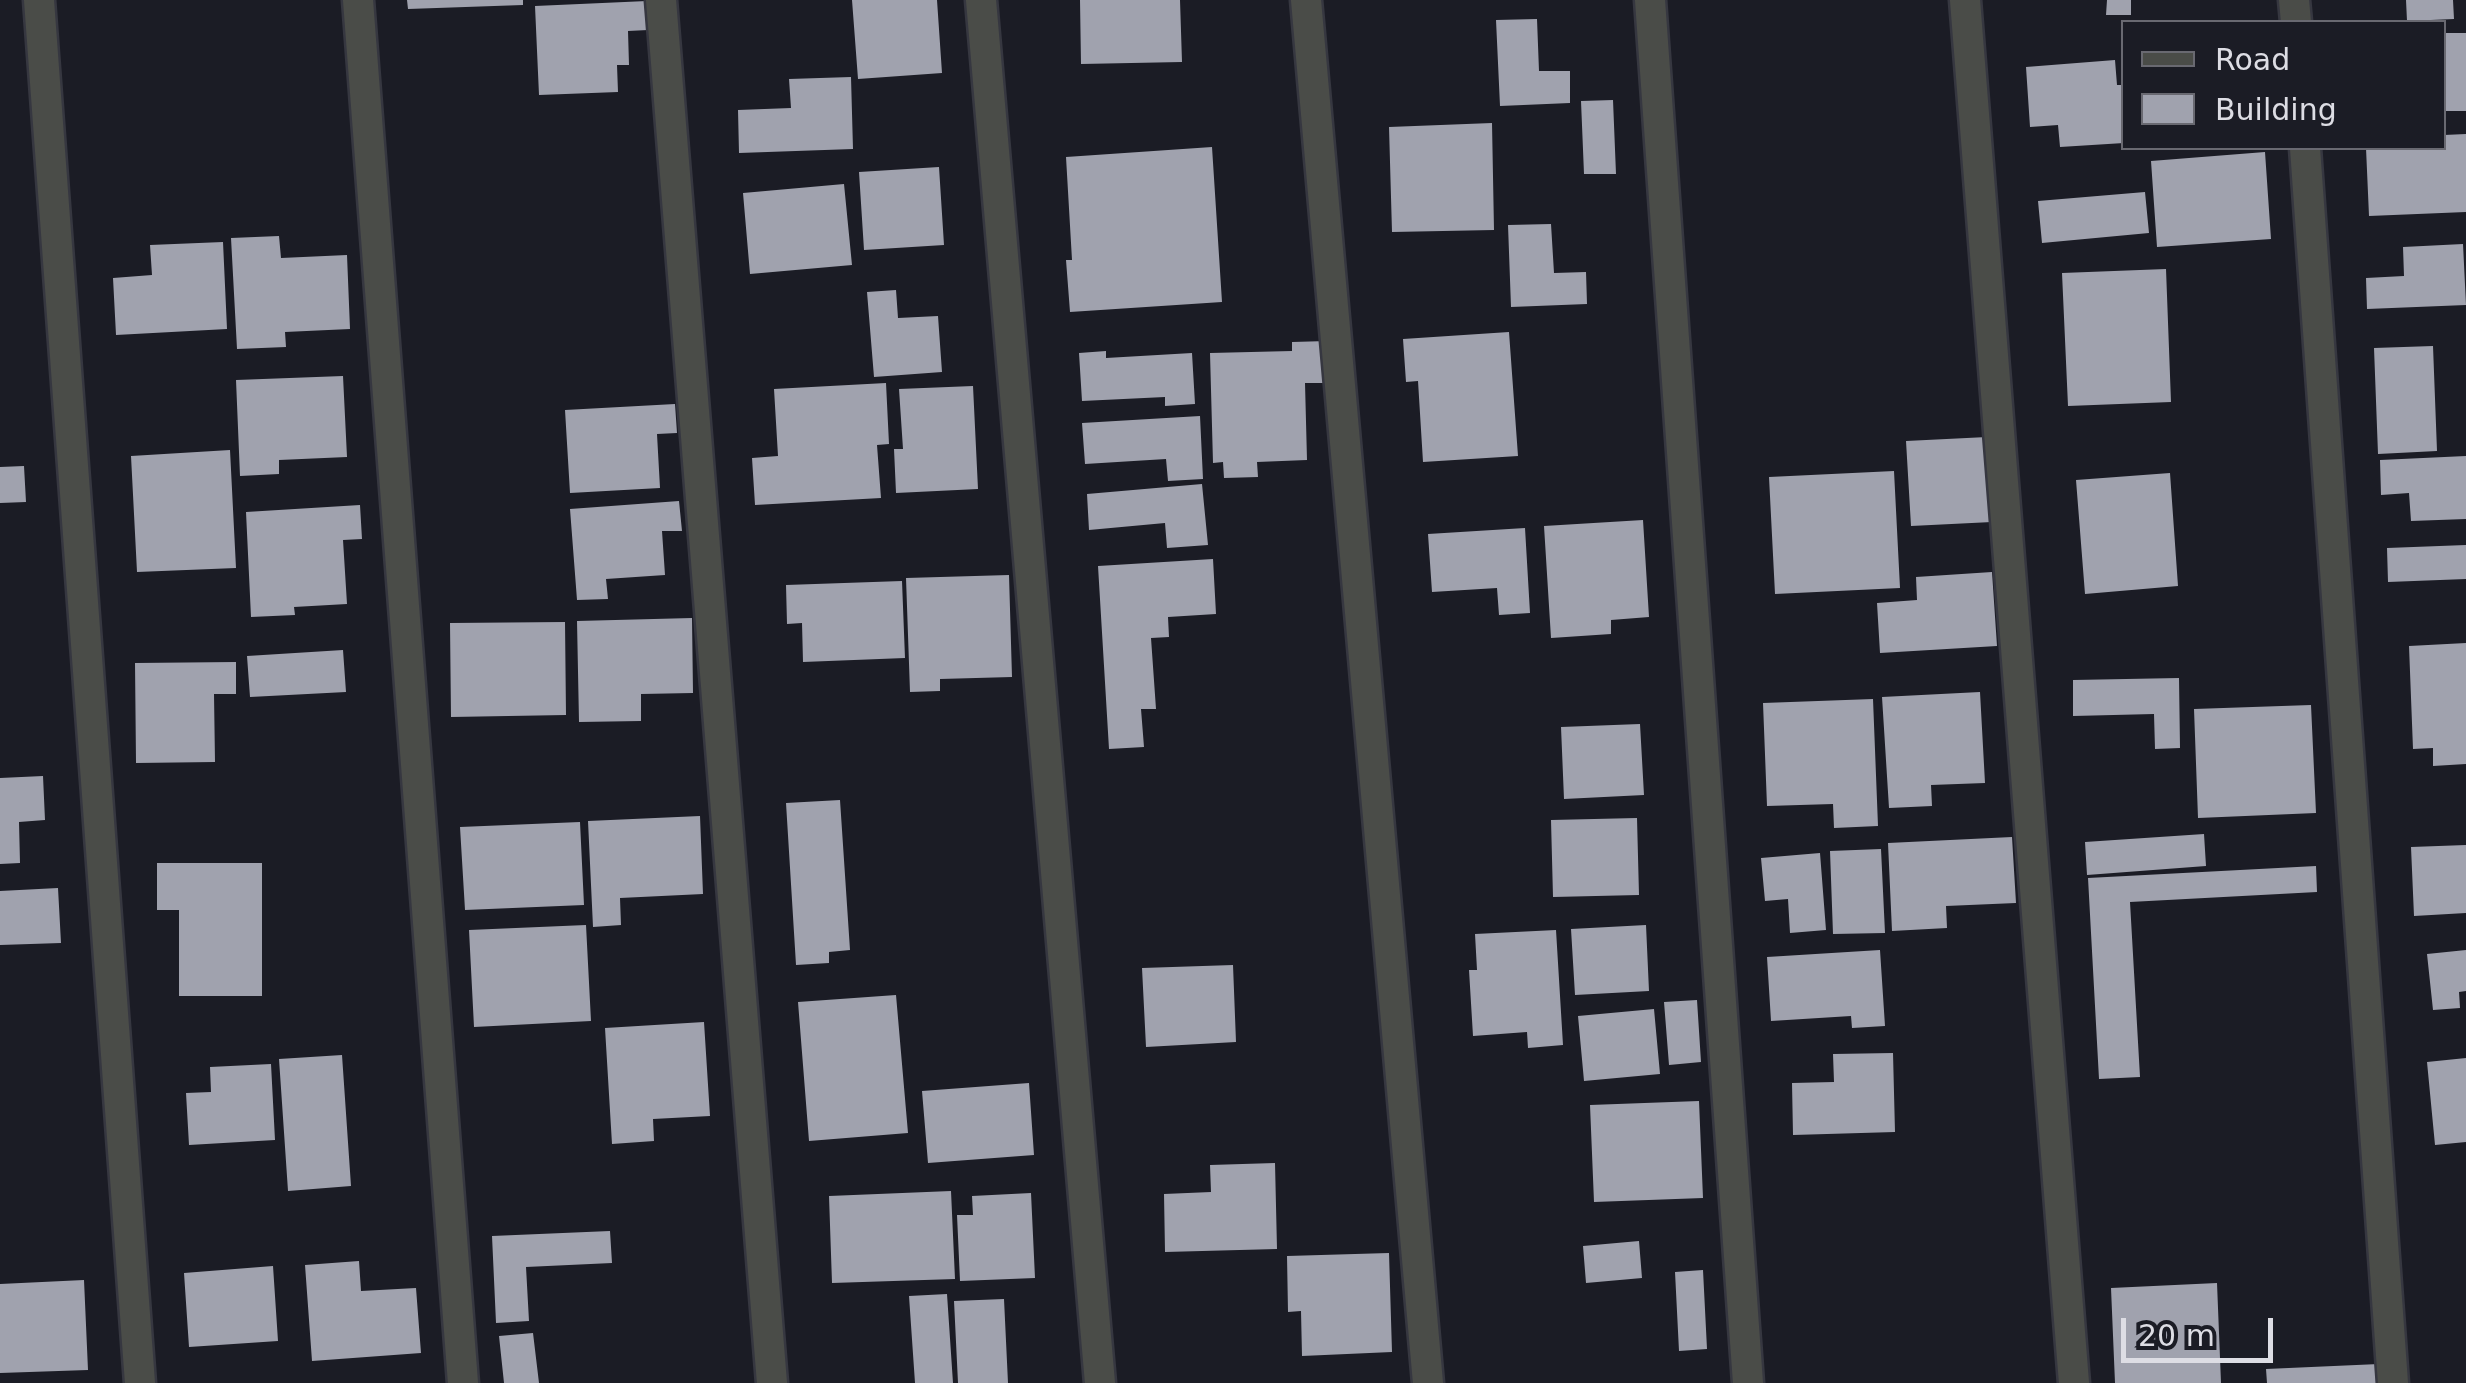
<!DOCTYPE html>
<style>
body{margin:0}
#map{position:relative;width:2466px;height:1383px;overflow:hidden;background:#1b1c25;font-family:"DejaVu Sans",sans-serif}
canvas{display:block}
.legend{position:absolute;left:2121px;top:20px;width:325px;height:130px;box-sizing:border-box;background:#1b1c25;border:2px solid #696971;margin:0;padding:12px 18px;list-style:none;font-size:30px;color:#dddde4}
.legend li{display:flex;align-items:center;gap:20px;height:50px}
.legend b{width:50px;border:2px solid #696971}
.scale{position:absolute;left:2121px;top:1318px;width:152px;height:45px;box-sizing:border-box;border:5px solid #dddde4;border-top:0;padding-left:12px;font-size:30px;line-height:35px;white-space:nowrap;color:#dddde4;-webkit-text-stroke:8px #1b1c25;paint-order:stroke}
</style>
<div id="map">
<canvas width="2466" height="1383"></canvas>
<ul class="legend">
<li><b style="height:12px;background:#4a4c48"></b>Road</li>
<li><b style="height:28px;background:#a0a2ae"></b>Building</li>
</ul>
<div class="scale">20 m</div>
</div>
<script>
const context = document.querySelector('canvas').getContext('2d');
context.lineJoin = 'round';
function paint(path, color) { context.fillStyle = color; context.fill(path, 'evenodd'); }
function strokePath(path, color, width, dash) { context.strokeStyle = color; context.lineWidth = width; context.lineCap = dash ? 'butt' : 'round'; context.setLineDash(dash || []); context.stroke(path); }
const building = new Path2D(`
 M 407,0 L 523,0 L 523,5 L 408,9 Z
 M 852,0 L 937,0 L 942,73 L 858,79 Z
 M 1080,0 L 1180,0 L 1182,62 L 1081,64 Z
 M 2107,0 L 2131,0 L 2131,15 L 2106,15 Z
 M 2406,0 L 2453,0 L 2454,19 L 2407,21 Z
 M 647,1 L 648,30 L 628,31 L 629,65 L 617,65 L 618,92 L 539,95 L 535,6 Z
 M 1537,19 L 1539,71 L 1570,71 L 1570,103 L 1500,106 L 1496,20 Z
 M 2444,33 L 2466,33 L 2466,111 L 2444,111 Z
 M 2115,60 L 2117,85 L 2124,85 L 2124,143 L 2060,147 L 2058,125 L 2030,127 L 2026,67 Z
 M 851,77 L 853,149 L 739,153 L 738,110 L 791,108 L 789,79 Z
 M 1613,100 L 1616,174 L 1584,174 L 1581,101 Z
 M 1492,123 L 1494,230 L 1392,232 L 1389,127 Z
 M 2466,134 L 2466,212 L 2369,216 L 2366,148 L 2444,148 L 2444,135 Z
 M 1212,147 L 1222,302 L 1070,312 L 1066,260 L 1072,260 L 1066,157 Z
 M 2265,152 L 2271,239 L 2157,247 L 2151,161 Z
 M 939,167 L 944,245 L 864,250 L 859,172 Z
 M 844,184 L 852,265 L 750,274 L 743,193 Z
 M 2145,192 L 2149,233 L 2042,243 L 2038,201 Z
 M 1551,224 L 1554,273 L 1586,272 L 1587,304 L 1511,307 L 1508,225 Z
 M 279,236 L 281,258 L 347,255 L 350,329 L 285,332 L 286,347 L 237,349 L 231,238 Z
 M 223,242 L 227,329 L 116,335 L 113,278 L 152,275 L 150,245 Z
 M 2463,244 L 2466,305 L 2367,309 L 2366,278 L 2404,276 L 2403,247 Z
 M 2166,269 L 2171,402 L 2068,406 L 2062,273 Z
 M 896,290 L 898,318 L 938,316 L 942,372 L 874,377 L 867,292 Z
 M 1509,332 L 1518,456 L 1423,462 L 1418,381 L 1406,382 L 1403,339 Z
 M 1327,341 L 1328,383 L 1305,383 L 1307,460 L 1257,462 L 1258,477 L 1224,478 L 1223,462 L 1213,463 L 1210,353 L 1292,351 L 1292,342 Z
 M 2433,346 L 2437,451 L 2378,454 L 2374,348 Z
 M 1106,351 L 1106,358 L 1192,353 L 1195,404 L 1165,406 L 1165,397 L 1082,401 L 1079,353 Z
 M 343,376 L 347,457 L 279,460 L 279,474 L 240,476 L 236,380 Z
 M 886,383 L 889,444 L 877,445 L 881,498 L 755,505 L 752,458 L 778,456 L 774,389 Z
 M 973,386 L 978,489 L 896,493 L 894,449 L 903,449 L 899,389 Z
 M 675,404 L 677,433 L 657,434 L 660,488 L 570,493 L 565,410 Z
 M 1200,416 L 1203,479 L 1168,481 L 1166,459 L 1085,464 L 1082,423 Z
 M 1987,437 L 1992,522 L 1911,526 L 1906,441 Z
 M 230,450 L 236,568 L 137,572 L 131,456 Z
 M 2466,456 L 2466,519 L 2411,521 L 2409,493 L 2381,495 L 2380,460 Z
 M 24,466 L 26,502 L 0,503 L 0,467 Z
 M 1894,471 L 1900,588 L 1775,594 L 1769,477 Z
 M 2170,473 L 2178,586 L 2085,594 L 2076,480 Z
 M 1202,484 L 1208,545 L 1167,548 L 1165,523 L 1089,530 L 1087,494 Z
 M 679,501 L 682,531 L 662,531 L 665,575 L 606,579 L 608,599 L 577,600 L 570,509 Z
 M 360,505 L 362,539 L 343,540 L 347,604 L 294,607 L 295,615 L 251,617 L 246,512 Z
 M 1643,520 L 1649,617 L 1611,620 L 1611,634 L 1551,638 L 1544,526 Z
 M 1525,528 L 1530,613 L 1499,615 L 1497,588 L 1432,592 L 1428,534 Z
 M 2466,545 L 2466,579 L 2388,582 L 2387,548 Z
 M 1213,559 L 1216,614 L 1168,617 L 1169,637 L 1151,638 L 1156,709 L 1141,709 L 1144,747 L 1109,749 L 1098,566 Z
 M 1992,572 L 1997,646 L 1880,653 L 1877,603 L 1917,600 L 1916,577 Z
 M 1009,575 L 1012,677 L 940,679 L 940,691 L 910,692 L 906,578 Z
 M 902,581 L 905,658 L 803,662 L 802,623 L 787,624 L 786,585 Z
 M 692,618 L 693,693 L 641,694 L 641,721 L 579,722 L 577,621 Z
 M 565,622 L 566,715 L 451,717 L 450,623 Z
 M 2466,643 L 2466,764 L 2433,766 L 2433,748 L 2413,749 L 2409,646 Z
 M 343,650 L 346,692 L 250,697 L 247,656 Z
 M 236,662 L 236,694 L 214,694 L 215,762 L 136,763 L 135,663 Z
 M 2179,678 L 2180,748 L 2155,749 L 2154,714 L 2073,716 L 2073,680 Z
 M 1980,692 L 1985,783 L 1931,785 L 1932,806 L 1889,808 L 1882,697 Z
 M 1873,699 L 1878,826 L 1834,828 L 1833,804 L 1767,806 L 1763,703 Z
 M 2311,705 L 2316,813 L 2198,818 L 2194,709 Z
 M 1640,724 L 1644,795 L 1564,799 L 1561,727 Z
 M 43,776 L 45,820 L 19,822 L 20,863 L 0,864 L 0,778 Z
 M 840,800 L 850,950 L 829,952 L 829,963 L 796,965 L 786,803 Z
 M 700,816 L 703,894 L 620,898 L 621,925 L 593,927 L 588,821 Z
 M 1637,818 L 1639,895 L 1553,897 L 1551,820 Z
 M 580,822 L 584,905 L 465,910 L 460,827 Z
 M 2204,834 L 2206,866 L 2087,875 L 2085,842 Z
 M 2012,837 L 2016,903 L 1946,906 L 1947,928 L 1892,931 L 1888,843 Z
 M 2466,845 L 2466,913 L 2414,916 L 2411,847 Z
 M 1881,849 L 1885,933 L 1833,934 L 1830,851 Z
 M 1820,853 L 1826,930 L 1790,933 L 1788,899 L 1765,901 L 1761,858 Z
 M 157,863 L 262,863 L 262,996 L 179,996 L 179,910 L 157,910 Z
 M 2316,866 L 2317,892 L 2130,902 L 2140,1077 L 2099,1079 L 2088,878 Z
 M 58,888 L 61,943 L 0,945 L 0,891 Z
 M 586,925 L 591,1021 L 474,1027 L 469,930 Z
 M 1646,925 L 1649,991 L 1575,995 L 1571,929 Z
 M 1556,930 L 1563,1045 L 1528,1048 L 1527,1032 L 1473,1036 L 1469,970 L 1477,970 L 1475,934 Z
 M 1880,950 L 1885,1026 L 1852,1028 L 1851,1016 L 1771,1021 L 1767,957 Z
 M 2466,950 L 2466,991 L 2459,992 L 2460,1008 L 2433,1010 L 2427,954 Z
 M 1233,965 L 1236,1042 L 1146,1047 L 1142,968 Z
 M 896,995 L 908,1133 L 809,1141 L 798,1002 Z
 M 1697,1000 L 1701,1062 L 1669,1065 L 1664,1002 Z
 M 1654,1009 L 1660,1074 L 1584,1081 L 1578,1016 Z
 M 704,1022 L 710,1116 L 653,1119 L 654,1141 L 612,1144 L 605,1028 Z
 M 1893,1053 L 1895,1132 L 1793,1135 L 1792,1083 L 1834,1082 L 1833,1054 Z
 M 342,1055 L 351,1186 L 288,1191 L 279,1059 Z
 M 2466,1058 L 2466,1142 L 2435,1145 L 2427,1062 Z
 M 271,1064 L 275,1140 L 189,1145 L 186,1093 L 211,1092 L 210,1067 Z
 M 1029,1083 L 1034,1155 L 928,1163 L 922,1091 Z
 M 1699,1101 L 1703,1198 L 1594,1202 L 1590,1105 Z
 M 1275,1163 L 1277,1249 L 1165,1252 L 1164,1194 L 1211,1192 L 1210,1165 Z
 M 951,1191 L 955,1279 L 832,1283 L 829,1196 Z
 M 1031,1193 L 1035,1278 L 960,1281 L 957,1215 L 973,1215 L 972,1196 Z
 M 610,1231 L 612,1263 L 526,1267 L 529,1321 L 496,1323 L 492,1236 Z
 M 1639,1241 L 1642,1278 L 1586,1283 L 1583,1246 Z
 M 1389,1253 L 1392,1352 L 1302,1356 L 1301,1311 L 1288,1312 L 1287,1256 Z
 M 359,1261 L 361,1291 L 416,1288 L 421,1353 L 312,1361 L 305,1265 Z
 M 273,1266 L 278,1341 L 189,1347 L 184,1273 Z
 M 1703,1270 L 1707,1349 L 1679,1351 L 1675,1272 Z
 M 84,1280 L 88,1370 L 0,1373 L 0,1284 Z
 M 2217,1283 L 2221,1383 L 2115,1383 L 2111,1288 Z
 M 947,1294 L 953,1383 L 915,1383 L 909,1296 Z
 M 1004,1299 L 1008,1383 L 958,1383 L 954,1301 Z
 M 533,1333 L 539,1383 L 504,1383 L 499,1336 Z
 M 2379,1364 L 2380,1383 L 2267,1383 L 2266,1369 Z`);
const minor = new Path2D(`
 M 39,0 L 140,1383
 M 358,0 L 463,1383
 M 661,0 L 772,1383
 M 981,0 L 1100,1383
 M 1306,0 L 1428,1383
 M 1650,0 L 1748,1383
 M 1965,0 L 2074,1383
 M 2294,0 L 2296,22
 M 2305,148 L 2393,1383`);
paint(building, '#a0a2ae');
strokePath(minor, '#363740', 35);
strokePath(minor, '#4a4c48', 30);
</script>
